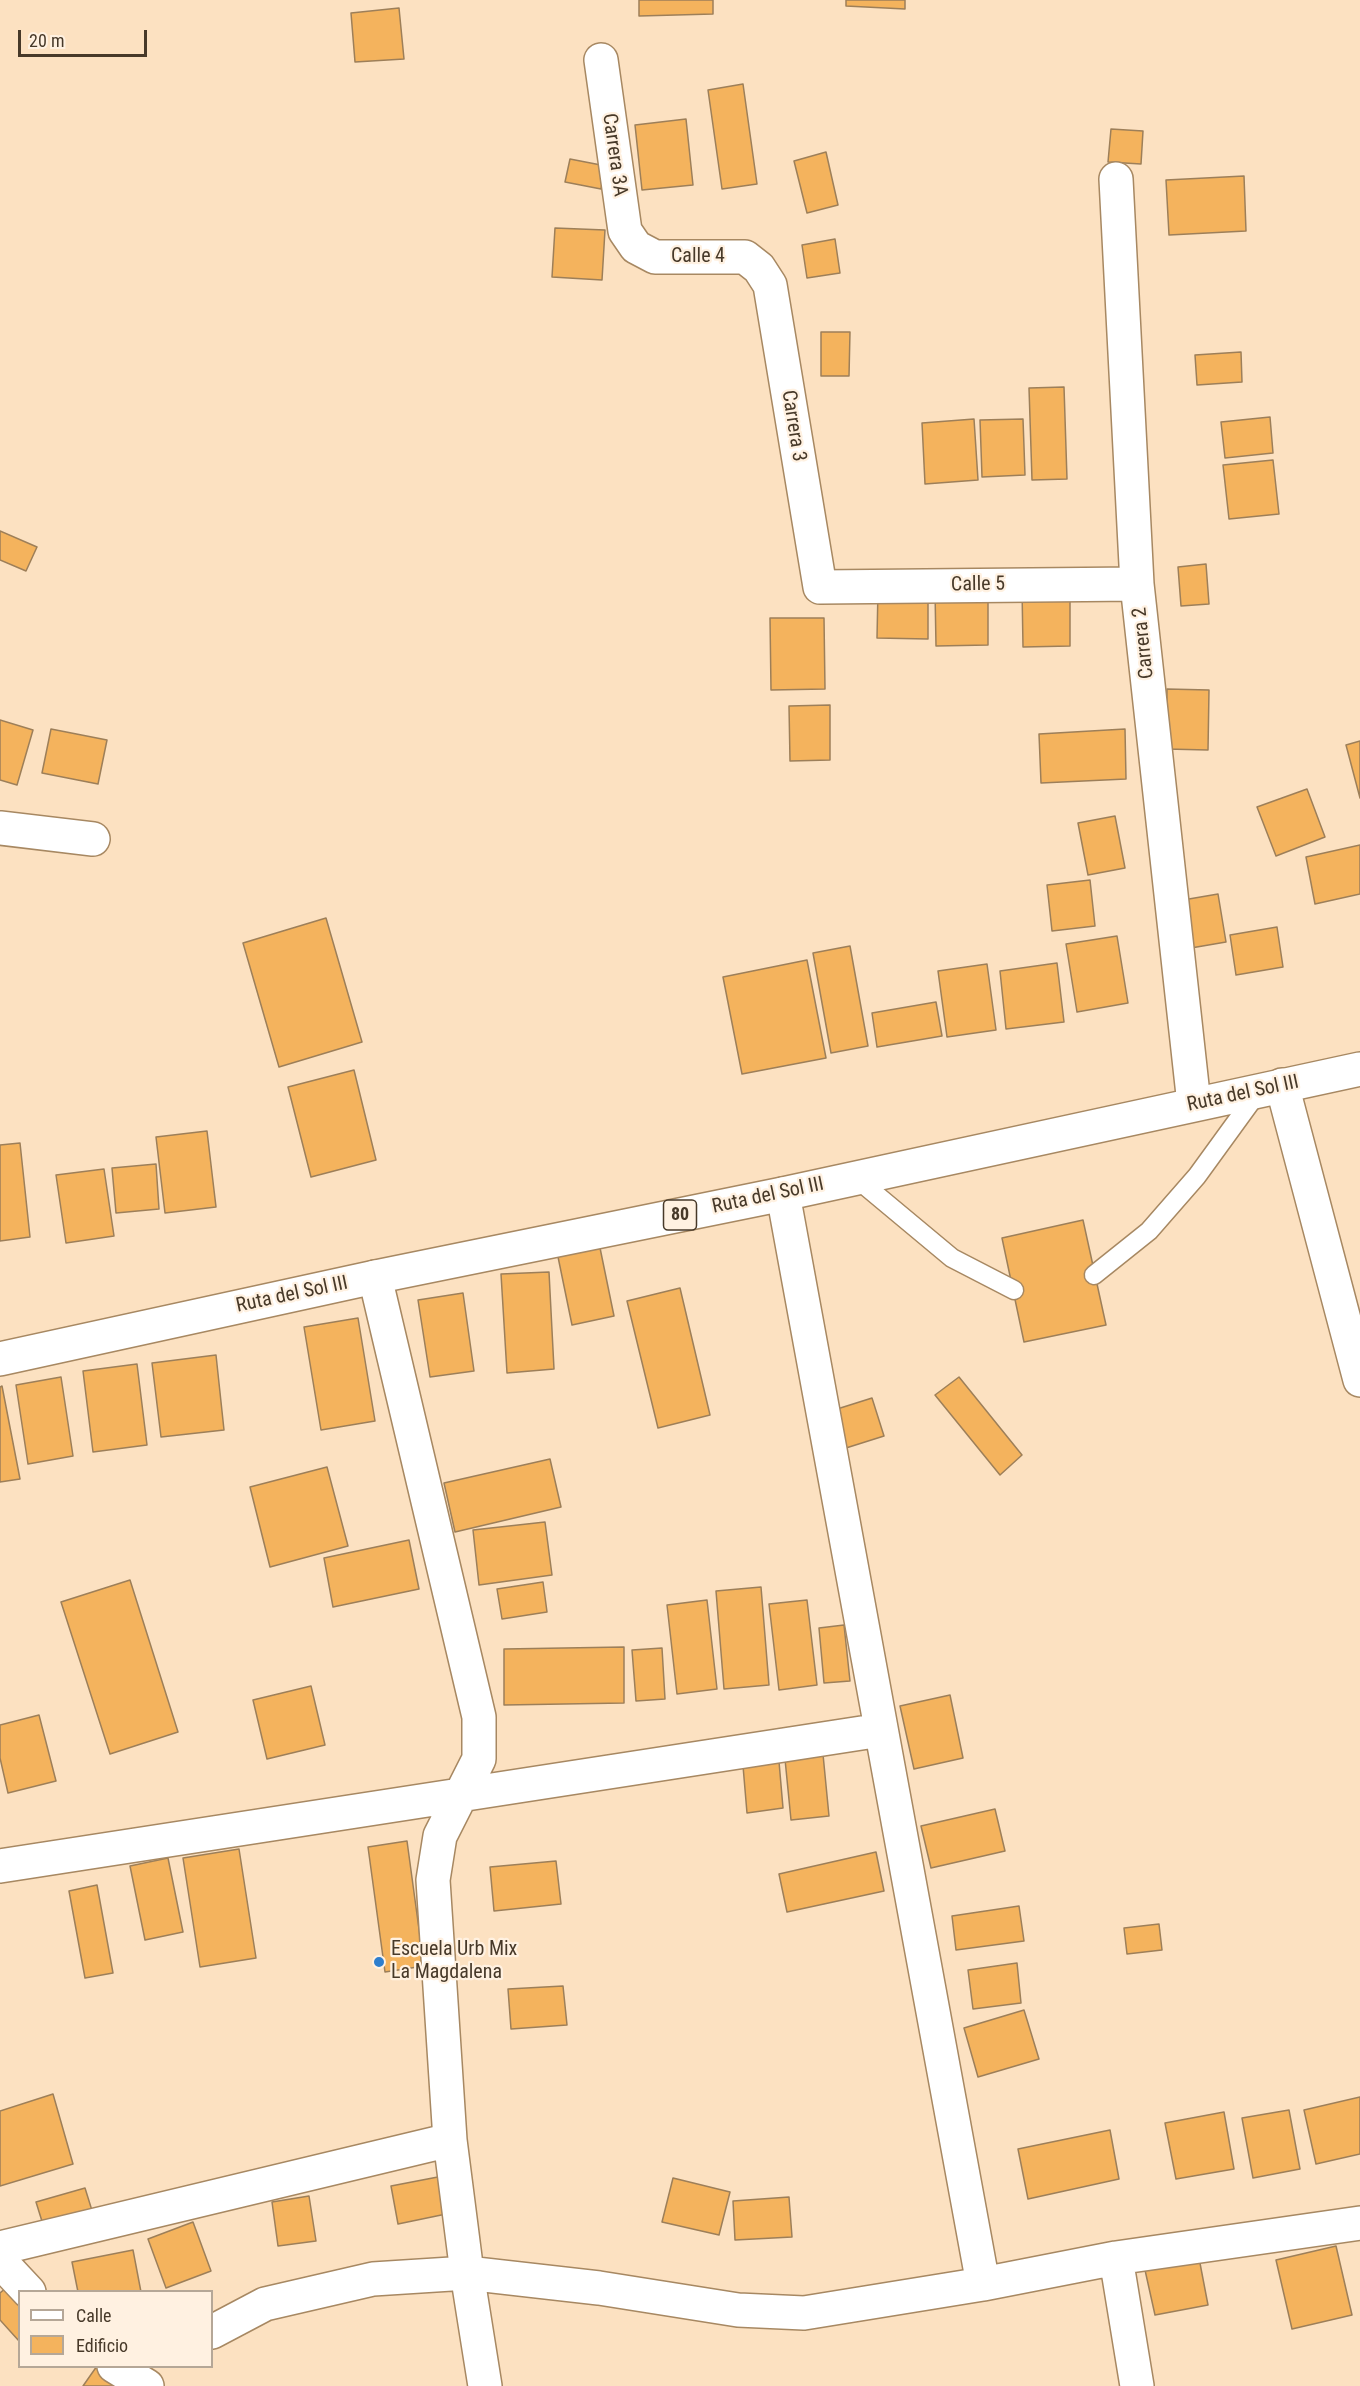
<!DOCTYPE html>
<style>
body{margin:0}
#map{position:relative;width:1360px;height:2386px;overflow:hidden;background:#fce1c1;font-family:"Roboto Condensed",sans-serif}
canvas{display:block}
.legend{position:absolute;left:18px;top:2290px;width:195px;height:78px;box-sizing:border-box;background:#fff1e1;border:2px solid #b5a797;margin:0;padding:8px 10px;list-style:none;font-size:18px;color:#473929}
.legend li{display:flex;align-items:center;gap:12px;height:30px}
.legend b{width:30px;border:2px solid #b5a797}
.scale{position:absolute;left:18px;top:30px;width:129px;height:27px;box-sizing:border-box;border:3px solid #473929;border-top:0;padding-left:8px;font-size:18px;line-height:21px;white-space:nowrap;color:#473929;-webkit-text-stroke:4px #fff1e1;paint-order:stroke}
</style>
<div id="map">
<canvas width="1360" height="2386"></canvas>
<ul class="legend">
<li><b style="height:8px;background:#fff"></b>Calle</li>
<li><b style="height:16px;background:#f4b35d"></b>Edificio</li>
</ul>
<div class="scale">20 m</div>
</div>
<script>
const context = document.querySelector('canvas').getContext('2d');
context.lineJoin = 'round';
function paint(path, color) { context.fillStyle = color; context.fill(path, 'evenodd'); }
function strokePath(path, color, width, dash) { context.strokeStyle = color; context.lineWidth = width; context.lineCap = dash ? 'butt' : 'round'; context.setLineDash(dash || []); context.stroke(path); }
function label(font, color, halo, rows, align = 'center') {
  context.font = font + ' "Roboto Condensed",sans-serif'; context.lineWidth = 4.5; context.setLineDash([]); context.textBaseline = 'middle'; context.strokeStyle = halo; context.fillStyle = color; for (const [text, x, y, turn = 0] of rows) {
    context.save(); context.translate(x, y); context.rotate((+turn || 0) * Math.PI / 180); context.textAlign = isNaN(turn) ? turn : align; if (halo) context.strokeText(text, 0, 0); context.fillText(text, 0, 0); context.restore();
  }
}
const building = new Path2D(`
 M 639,0 L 713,0 L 713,14 L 639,16 Z
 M 846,0 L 905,0 L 905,9 L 846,6 Z
 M 399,8 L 404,59 L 355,62 L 351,13 Z
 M 743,84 L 757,184 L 722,189 L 708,90 Z
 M 686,119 L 693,185 L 642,190 L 635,125 Z
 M 1111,129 L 1143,131 L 1141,164 L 1108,162 Z
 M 826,152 L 838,205 L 807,213 L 794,161 Z
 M 570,159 L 606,166 L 601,189 L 565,182 Z
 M 1244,176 L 1246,231 L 1169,235 L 1166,180 Z
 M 555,228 L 605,230 L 602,280 L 552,277 Z
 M 835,239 L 840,273 L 807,278 L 802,245 Z
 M 821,332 L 850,332 L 849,376 L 821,376 Z
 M 1241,352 L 1242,382 L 1197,385 L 1195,355 Z
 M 1064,387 L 1067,479 L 1032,480 L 1029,388 Z
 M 1270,417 L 1273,453 L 1225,458 L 1221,422 Z
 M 974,419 L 978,480 L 925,484 L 922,423 Z
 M 1023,419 L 1025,475 L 982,477 L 980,420 Z
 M 1273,460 L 1279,514 L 1229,519 L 1223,465 Z
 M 0,531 L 37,547 L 26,571 L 0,560 Z
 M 1206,564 L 1209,604 L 1181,606 L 1178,567 Z
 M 1070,588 L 1070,646 L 1023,647 L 1022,589 Z
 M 878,590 L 928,591 L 928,639 L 877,638 Z
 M 988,590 L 988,645 L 936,646 L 935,591 Z
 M 770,618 L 824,618 L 825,689 L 771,690 Z
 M 1167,689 L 1209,690 L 1208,750 L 1166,749 Z
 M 830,705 L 830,760 L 790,761 L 789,706 Z
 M 0,720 L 33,730 L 17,785 L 0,780 Z
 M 51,729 L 107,740 L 98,784 L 42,773 Z
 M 1125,729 L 1126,779 L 1041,783 L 1039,734 Z
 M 1360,741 L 1360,798 L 1346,745 Z
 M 1307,789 L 1325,837 L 1276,856 L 1257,807 Z
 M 1115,816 L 1125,868 L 1088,875 L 1078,823 Z
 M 1360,845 L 1360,894 L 1315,904 L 1306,857 Z
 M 1090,880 L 1095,926 L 1052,931 L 1047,885 Z
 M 1218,894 L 1226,942 L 1191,948 L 1183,900 Z
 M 326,918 L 362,1042 L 279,1067 L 243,943 Z
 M 1277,927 L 1283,967 L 1236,975 L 1230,935 Z
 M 1117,936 L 1128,1003 L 1077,1012 L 1066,944 Z
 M 850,946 L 868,1046 L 831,1053 L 813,953 Z
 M 807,960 L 826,1058 L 742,1074 L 723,977 Z
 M 1057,963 L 1064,1022 L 1006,1029 L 1000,971 Z
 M 987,964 L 996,1030 L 947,1037 L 938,971 Z
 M 936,1002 L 942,1036 L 877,1047 L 872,1013 Z
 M 354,1070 L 376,1160 L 311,1177 L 288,1087 Z
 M 207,1131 L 216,1207 L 165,1213 L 156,1137 Z
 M 20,1143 L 30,1237 L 0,1241 L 0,1145 Z
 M 156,1164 L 159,1209 L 116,1213 L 112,1168 Z
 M 104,1169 L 114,1236 L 66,1243 L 56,1175 Z
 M 1083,1220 L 1106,1325 L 1024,1342 L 1002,1238 Z
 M 599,1243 L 614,1316 L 572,1325 L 557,1252 Z
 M 549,1272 L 554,1369 L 507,1373 L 501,1274 Z
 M 680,1288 L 710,1415 L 658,1428 L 627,1301 Z
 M 463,1293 L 474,1371 L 430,1377 L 418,1300 Z
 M 358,1318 L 375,1421 L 321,1430 L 304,1327 Z
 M 216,1355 L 224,1430 L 161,1437 L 152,1363 Z
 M 137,1364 L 147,1445 L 93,1452 L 83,1371 Z
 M 61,1377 L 73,1456 L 28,1464 L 16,1385 Z
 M 959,1377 L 1022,1455 L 1000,1475 L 935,1395 Z
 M 2,1386 L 20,1479 L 0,1482 L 0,1387 Z
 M 872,1398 L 884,1436 L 846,1448 L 834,1410 Z
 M 550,1459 L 561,1507 L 455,1532 L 444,1483 Z
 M 327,1467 L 348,1546 L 270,1567 L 250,1487 Z
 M 545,1522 L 552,1575 L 479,1585 L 473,1530 Z
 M 409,1540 L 419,1589 L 333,1607 L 324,1558 Z
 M 130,1580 L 178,1732 L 110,1754 L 61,1602 Z
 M 543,1582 L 547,1612 L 502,1619 L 497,1589 Z
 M 761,1587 L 769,1685 L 724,1689 L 716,1591 Z
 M 707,1600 L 717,1689 L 677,1694 L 667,1605 Z
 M 807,1600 L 817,1685 L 779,1690 L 769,1604 Z
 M 844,1625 L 850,1681 L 824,1683 L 819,1628 Z
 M 624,1647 L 624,1703 L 504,1705 L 504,1649 Z
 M 662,1648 L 665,1699 L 636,1701 L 632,1650 Z
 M 311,1686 L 325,1745 L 267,1759 L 253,1700 Z
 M 950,1695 L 963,1758 L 914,1769 L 900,1706 Z
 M 39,1715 L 56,1781 L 8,1793 L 0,1758 L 0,1725 Z
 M 822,1744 L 829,1816 L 791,1820 L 784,1749 Z
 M 778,1750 L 783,1808 L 747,1813 L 742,1754 Z
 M 995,1809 L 1005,1851 L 931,1868 L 921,1826 Z
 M 407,1841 L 424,1966 L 385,1972 L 368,1847 Z
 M 239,1849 L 256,1958 L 200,1967 L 183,1858 Z
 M 876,1852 L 884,1891 L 787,1912 L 779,1874 Z
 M 168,1858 L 183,1932 L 145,1940 L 130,1866 Z
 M 556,1861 L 561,1904 L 494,1911 L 490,1867 Z
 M 97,1885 L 113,1973 L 85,1978 L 69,1891 Z
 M 1019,1906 L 1024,1941 L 956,1950 L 952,1916 Z
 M 1159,1924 L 1162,1950 L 1127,1954 L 1124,1928 Z
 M 1017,1963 L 1021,2003 L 973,2009 L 968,1970 Z
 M 563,1986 L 567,2025 L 511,2029 L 508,1989 Z
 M 1024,2010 L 1039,2059 L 978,2077 L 964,2028 Z
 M 53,2094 L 73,2164 L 0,2186 L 0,2111 Z
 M 1360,2097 L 1360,2154 L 1316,2164 L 1304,2110 Z
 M 1289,2110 L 1300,2169 L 1253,2178 L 1242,2118 Z
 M 1224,2112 L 1234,2169 L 1176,2179 L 1165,2123 Z
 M 1110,2130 L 1119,2179 L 1028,2199 L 1018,2149 Z
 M 443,2176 L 451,2213 L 398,2224 L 391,2186 Z
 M 673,2178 L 730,2192 L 719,2235 L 662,2222 Z
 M 85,2188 L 94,2217 L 45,2231 L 36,2202 Z
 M 309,2196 L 316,2241 L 278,2246 L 272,2202 Z
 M 789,2197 L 792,2237 L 735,2240 L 733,2201 Z
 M 193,2222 L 211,2271 L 166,2288 L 148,2239 Z
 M 1336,2246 L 1352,2315 L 1292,2329 L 1276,2260 Z
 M 133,2250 L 141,2292 L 78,2292 L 72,2262 Z
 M 1199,2258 L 1208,2305 L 1155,2315 L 1145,2270 Z
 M 13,2282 L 20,2292 L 19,2341 L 0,2320 L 0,2293 Z
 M 97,2366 L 103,2366 L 130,2386 L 83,2386 Z`);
const service = new Path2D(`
 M 856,1178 L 952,1258 L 1014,1290
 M 1094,1275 L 1149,1231 L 1197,1176 L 1258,1092`);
const minor = new Path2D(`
 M 601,60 L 625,231 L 636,247 L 655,257 L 745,257 L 759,268 L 770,285 L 820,587 L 1137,584
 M 1116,179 L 1137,584 L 1194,1104
 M 0,828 L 93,839
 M 1282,1085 L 1360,1380
 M 783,1194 L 983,2284
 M 375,1277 L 479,1717 L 479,1759 L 440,1836 L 433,1880 L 450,2140 L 467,2273 L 485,2386
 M 0,1866 L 881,1730
 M 0,2248 L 450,2140
 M 1116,2258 L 1137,2386
 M 0,2261 L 29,2292
 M 212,2332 L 265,2304 L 373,2279 L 467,2273 L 599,2288 L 738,2310 L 804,2313 L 983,2284 L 1116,2258 L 1360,2223
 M 114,2366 L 147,2386`);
const trunk = new Path2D(`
 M 0,1359 L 375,1277 L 783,1194 L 1360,1069`);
const markers = [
 [379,1962,6,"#2e7ecd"]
];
const shields = [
 [680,1215,33]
];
const shieldNames = [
 ["80",680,1215]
];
const streetNames = [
 ["Carrera 3A",614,155,82],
 ["Calle 4",698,257],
 ["Carrera 3",793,426,81],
 ["Calle 5",978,585,-1],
 ["Carrera 2",1144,643,-96],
 ["Ruta del Sol III",1243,1094,-12],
 ["Ruta del Sol III",768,1196,-12],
 ["Ruta del Sol III",292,1295,-12]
];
const poiNames = [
 ["Escuela Urb Mix",391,1950],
 ["La Magdalena",391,1973]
];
paint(building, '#f4b35d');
strokePath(building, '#9d7f59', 1.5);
strokePath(service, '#a78862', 21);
strokePath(minor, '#a78862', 36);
strokePath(trunk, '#a78862', 36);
strokePath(service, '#fff', 18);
strokePath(minor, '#fff', 33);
strokePath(trunk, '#fff', 33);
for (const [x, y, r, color] of markers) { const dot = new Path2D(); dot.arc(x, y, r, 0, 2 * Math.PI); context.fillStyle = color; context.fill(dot); strokePath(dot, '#fff1e1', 2); }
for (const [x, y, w] of shields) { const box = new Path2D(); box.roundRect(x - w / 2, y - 15, w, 30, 4.5); context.fillStyle = '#fff1e1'; context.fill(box); strokePath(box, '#473929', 1.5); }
label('bold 18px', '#473929', null, shieldNames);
label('20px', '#473929', '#fff1e1', streetNames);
label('20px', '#473929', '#fff1e1', poiNames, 'left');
</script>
